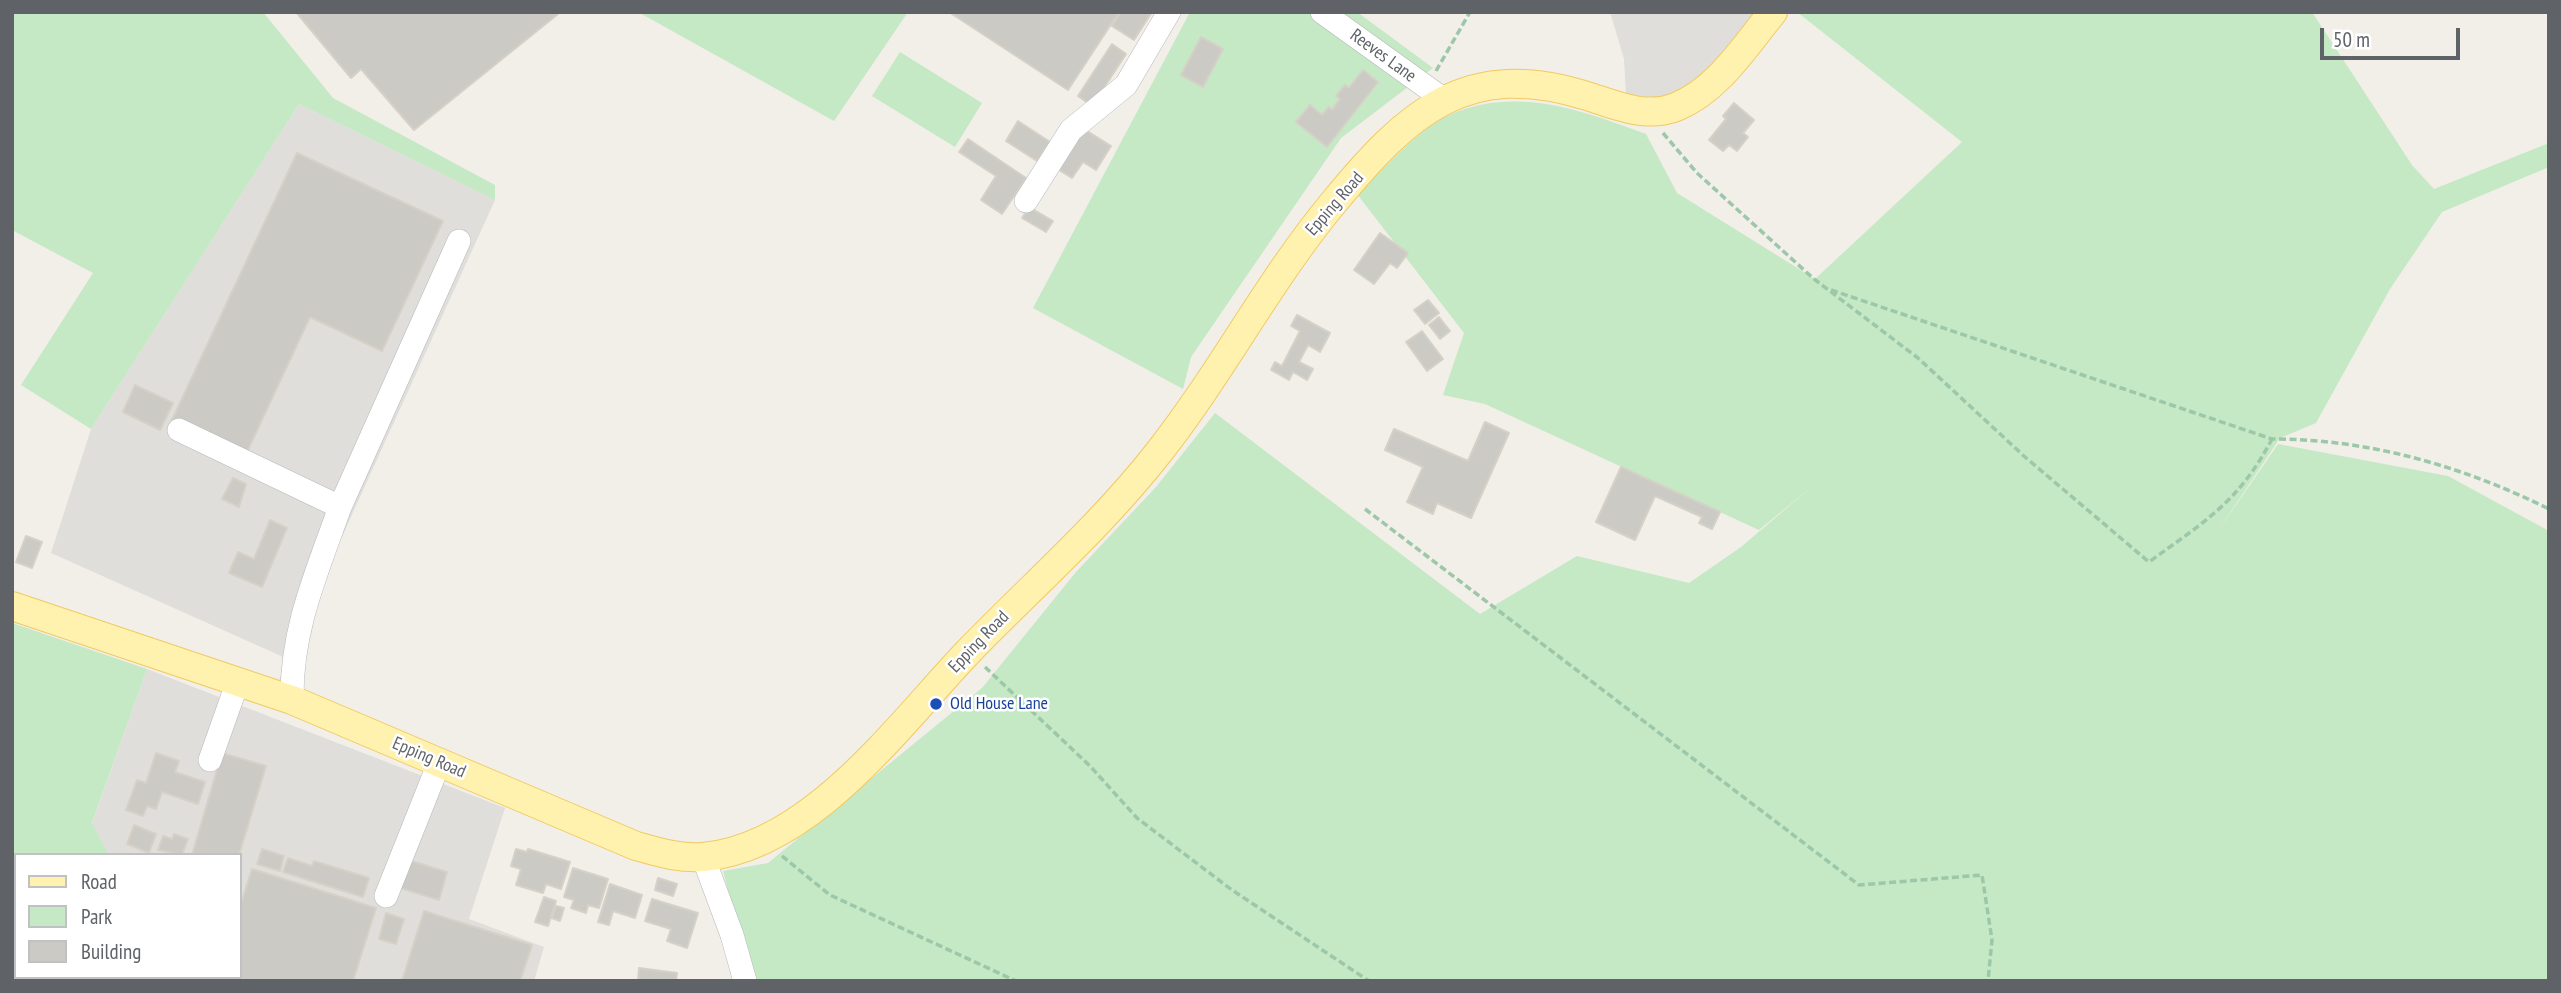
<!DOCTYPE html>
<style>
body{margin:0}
#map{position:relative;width:2561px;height:993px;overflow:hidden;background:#f1efe8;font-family:"PT Sans Narrow",sans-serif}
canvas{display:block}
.frame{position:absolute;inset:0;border:14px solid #5f6368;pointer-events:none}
.legend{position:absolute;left:14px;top:853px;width:228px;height:126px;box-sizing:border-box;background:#fff;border:2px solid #bfc1c3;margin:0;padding:9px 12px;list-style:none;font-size:21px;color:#5f6368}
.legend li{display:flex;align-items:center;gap:14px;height:35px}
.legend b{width:35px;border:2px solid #bfc1c3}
.scale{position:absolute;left:2320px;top:28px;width:140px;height:32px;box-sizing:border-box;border:4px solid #5f6368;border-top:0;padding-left:9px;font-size:21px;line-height:24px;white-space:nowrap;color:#5f6368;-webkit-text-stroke:5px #fff;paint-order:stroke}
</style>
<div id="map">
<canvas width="2561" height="993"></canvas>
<div class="frame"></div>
<ul class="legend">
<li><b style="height:9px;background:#fff2af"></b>Road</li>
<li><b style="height:19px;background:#c5e8c5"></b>Park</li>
<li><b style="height:19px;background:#cccac5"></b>Building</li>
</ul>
<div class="scale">50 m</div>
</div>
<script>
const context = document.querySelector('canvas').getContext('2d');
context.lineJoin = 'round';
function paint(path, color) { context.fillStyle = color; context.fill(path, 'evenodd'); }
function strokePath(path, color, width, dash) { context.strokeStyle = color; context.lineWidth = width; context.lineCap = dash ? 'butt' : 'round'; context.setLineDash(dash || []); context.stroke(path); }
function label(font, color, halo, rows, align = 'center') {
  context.font = font + ' "PT Sans Narrow",sans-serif'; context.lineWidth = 5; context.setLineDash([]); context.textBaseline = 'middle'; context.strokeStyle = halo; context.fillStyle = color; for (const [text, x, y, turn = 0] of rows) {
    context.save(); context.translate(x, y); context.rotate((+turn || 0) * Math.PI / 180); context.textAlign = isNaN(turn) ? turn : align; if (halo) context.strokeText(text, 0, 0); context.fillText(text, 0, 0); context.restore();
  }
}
const industrial = new Path2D(`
 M 1610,12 L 1762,12 L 1705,80 L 1655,104 L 1626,95 L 1624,59 Z
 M 299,104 L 495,200 L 310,607 L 295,682 L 279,679 L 290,660 L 51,553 L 91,429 Z
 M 147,669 L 505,808 L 469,919 L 544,947 L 534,981 L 181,981 L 179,977 L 240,977 L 240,855 L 109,855 L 92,824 Z`);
const green = new Path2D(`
 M 12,12 L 263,12 L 333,98 L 495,185 L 495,200 L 299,104 L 91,429 L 21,385 L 93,273 L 12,230 Z
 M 638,12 L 908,12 L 834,121 Z
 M 1190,12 L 1357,12 L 1433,68 L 1341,138 L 1191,357 L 1183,389 L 1033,308 Z
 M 1797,12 L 2312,12 L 2412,165 L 2434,189 L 2549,143 L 2549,167 L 2442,212 L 2390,289 L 2316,423 L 2280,438 L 2214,537 L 2278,444 L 2448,476 L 2549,531 L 2549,981 L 751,981 L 723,871 L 768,863 L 982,688 L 1076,572 L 1156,487 L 1215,413 L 1480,614 L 1577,556 L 1689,583 L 1741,547 L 1815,484 L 1759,530 L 1485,404 L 1443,395 L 1464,333 L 1357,194 C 1383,170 1416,131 1447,116 C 1516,85 1580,110 1646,134 L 1677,193 L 1815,279 L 1962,142 Z
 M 900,52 L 982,103 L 955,147 L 872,96 Z
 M 12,623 L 147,669 L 92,823 L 109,855 L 16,855 L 16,977 L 179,977 L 181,981 L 12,981 Z`);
const building = new Path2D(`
 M 296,12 L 556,12 L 558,14 L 414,130 L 361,69 L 351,78 Z
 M 949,12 L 1119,12 L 1068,90 Z
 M 1121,12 L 1152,12 L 1134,40 L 1112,26 Z
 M 1201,37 L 1223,49 L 1203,87 L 1181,75 Z
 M 1112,44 L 1126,54 L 1092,106 L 1078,96 Z
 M 1363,70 L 1378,82 L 1327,147 L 1296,122 L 1310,105 L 1322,115 L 1329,107 L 1332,110 L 1340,99 L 1336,96 L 1345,85 L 1349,88 Z
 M 1734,103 L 1754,120 L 1743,133 L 1748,137 L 1737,151 L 1729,145 L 1723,151 L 1709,140 L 1726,119 L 1723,116 Z
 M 1018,121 L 1050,142 L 1037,161 L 1006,141 Z
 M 1084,129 L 1111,146 L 1096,170 L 1083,162 L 1072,178 L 1059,170 Z
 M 968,139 L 1026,178 L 1002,214 L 981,200 L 996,176 L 959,152 Z
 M 297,153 L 443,221 L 382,351 L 310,317 L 246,454 L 172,420 Z
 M 1029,207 L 1053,221 L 1046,232 L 1022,218 Z
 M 1380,233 L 1408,253 L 1397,268 L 1390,263 L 1374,284 L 1354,270 Z
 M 1428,300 L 1439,313 L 1425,324 L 1414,310 Z
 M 1297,315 L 1330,333 L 1320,352 L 1308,345 L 1299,362 L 1313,369 L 1307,380 L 1293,372 L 1289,380 L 1271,370 L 1275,362 L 1282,366 L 1300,331 L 1291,326 Z
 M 1439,317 L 1450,331 L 1440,339 L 1429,325 Z
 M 1422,331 L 1443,359 L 1427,371 L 1406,342 Z
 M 135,385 L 173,403 L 160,430 L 123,412 Z
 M 1485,422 L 1509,433 L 1471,518 L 1437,503 L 1433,514 L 1407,502 L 1423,467 L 1385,450 L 1394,429 L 1468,461 Z
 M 1621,467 L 1720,512 L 1712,529 L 1699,523 L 1702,517 L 1655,496 L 1635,540 L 1596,522 Z
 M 233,478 L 246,484 L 239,507 L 222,499 Z
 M 270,520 L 287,528 L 262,587 L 229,573 L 238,552 L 254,559 Z
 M 26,536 L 42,542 L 32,568 L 16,562 Z
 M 156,753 L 179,761 L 175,772 L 205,782 L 198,804 L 162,792 L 156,809 L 147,806 L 143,816 L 126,810 L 137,780 L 146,783 Z
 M 222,753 L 266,766 L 239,855 L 192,855 Z
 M 134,825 L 156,834 L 149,853 L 127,844 Z
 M 174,834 L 188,839 L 182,855 L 158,850 L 163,836 L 172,839 Z
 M 262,849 L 284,856 L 280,871 L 257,864 Z
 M 516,849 L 527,852 L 528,849 L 570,862 L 561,889 L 546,884 L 543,893 L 516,885 L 521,869 L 511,866 Z
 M 288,858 L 312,866 L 314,861 L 369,878 L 363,897 L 283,872 Z
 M 405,859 L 447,872 L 439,900 L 397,887 Z
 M 573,868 L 608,879 L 599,908 L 588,905 L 586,913 L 571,908 L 574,900 L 564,897 Z
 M 252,869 L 376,908 L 353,981 L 217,981 L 218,977 L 240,977 L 240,907 Z
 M 658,878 L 677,884 L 673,896 L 655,890 Z
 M 610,884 L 642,895 L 635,918 L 613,911 L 609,925 L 598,922 Z
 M 544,897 L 556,901 L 548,926 L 535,922 Z
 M 652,899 L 698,913 L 687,948 L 667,941 L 671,929 L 645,921 Z
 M 556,906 L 564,908 L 560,921 L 552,918 Z
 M 424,911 L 532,945 L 520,981 L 402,981 Z
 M 386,913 L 404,919 L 396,944 L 379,939 Z
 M 639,968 L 677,973 L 676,981 L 638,981 Z`);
const path = new Path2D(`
 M 1436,71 L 1470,12
 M 1663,133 L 1697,173 L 1814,279 L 1918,358 L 2025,457 L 2149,562 C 2204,522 2239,502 2272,439
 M 1831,290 L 2272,439 C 2369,439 2462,466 2549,509
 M 1365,509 L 1859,885 L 1982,875 L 1992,940 L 1988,981
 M 985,667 L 1090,766 L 1137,818 L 1232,890 L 1369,981
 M 782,856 L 830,895 L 1016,981`);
const minor = new Path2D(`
 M 1322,12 L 1443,99
 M 1026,201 L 1071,130 L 1126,85 L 1169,12
 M 179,430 L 340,507 C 317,572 291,629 292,700
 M 340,507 L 459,241
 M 210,760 L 238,681
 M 703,857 L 732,935 L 745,981
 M 386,896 L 439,763`);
const major = new Path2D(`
 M 12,606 L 292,700 L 636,846 C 658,852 680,859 703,857 C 812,847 899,724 969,651 C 1033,585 1102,525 1159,452 C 1222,372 1269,280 1334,202 C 1408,112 1467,58 1587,96 C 1615,105 1646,119 1676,107 C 1718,90 1745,46 1773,12`);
const markers = [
 [936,704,7,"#1a4fb4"]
];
const streetNames = [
 ["Reeves Lane",1383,56,36],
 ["Epping Road",1335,204,-49],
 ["Epping Road",979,642,-46],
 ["Epping Road",429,758,23]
];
const transitNames = [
 ["Old House Lane",950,704]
];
paint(industrial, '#e0deda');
paint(green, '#c5e8c5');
paint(building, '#cccac5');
strokePath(building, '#d6d1c6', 2);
strokePath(minor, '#b5b8bc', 24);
strokePath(major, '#f2c960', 30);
strokePath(path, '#9cc7a9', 3.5, [7, 3.5]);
strokePath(minor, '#fff', 23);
strokePath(major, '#fff2af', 28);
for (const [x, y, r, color] of markers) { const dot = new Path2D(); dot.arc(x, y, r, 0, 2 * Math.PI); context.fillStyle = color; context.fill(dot); strokePath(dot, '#fff', 2.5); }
label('18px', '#5f6368', '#fff', streetNames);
label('18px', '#164399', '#fff', transitNames, 'left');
</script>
